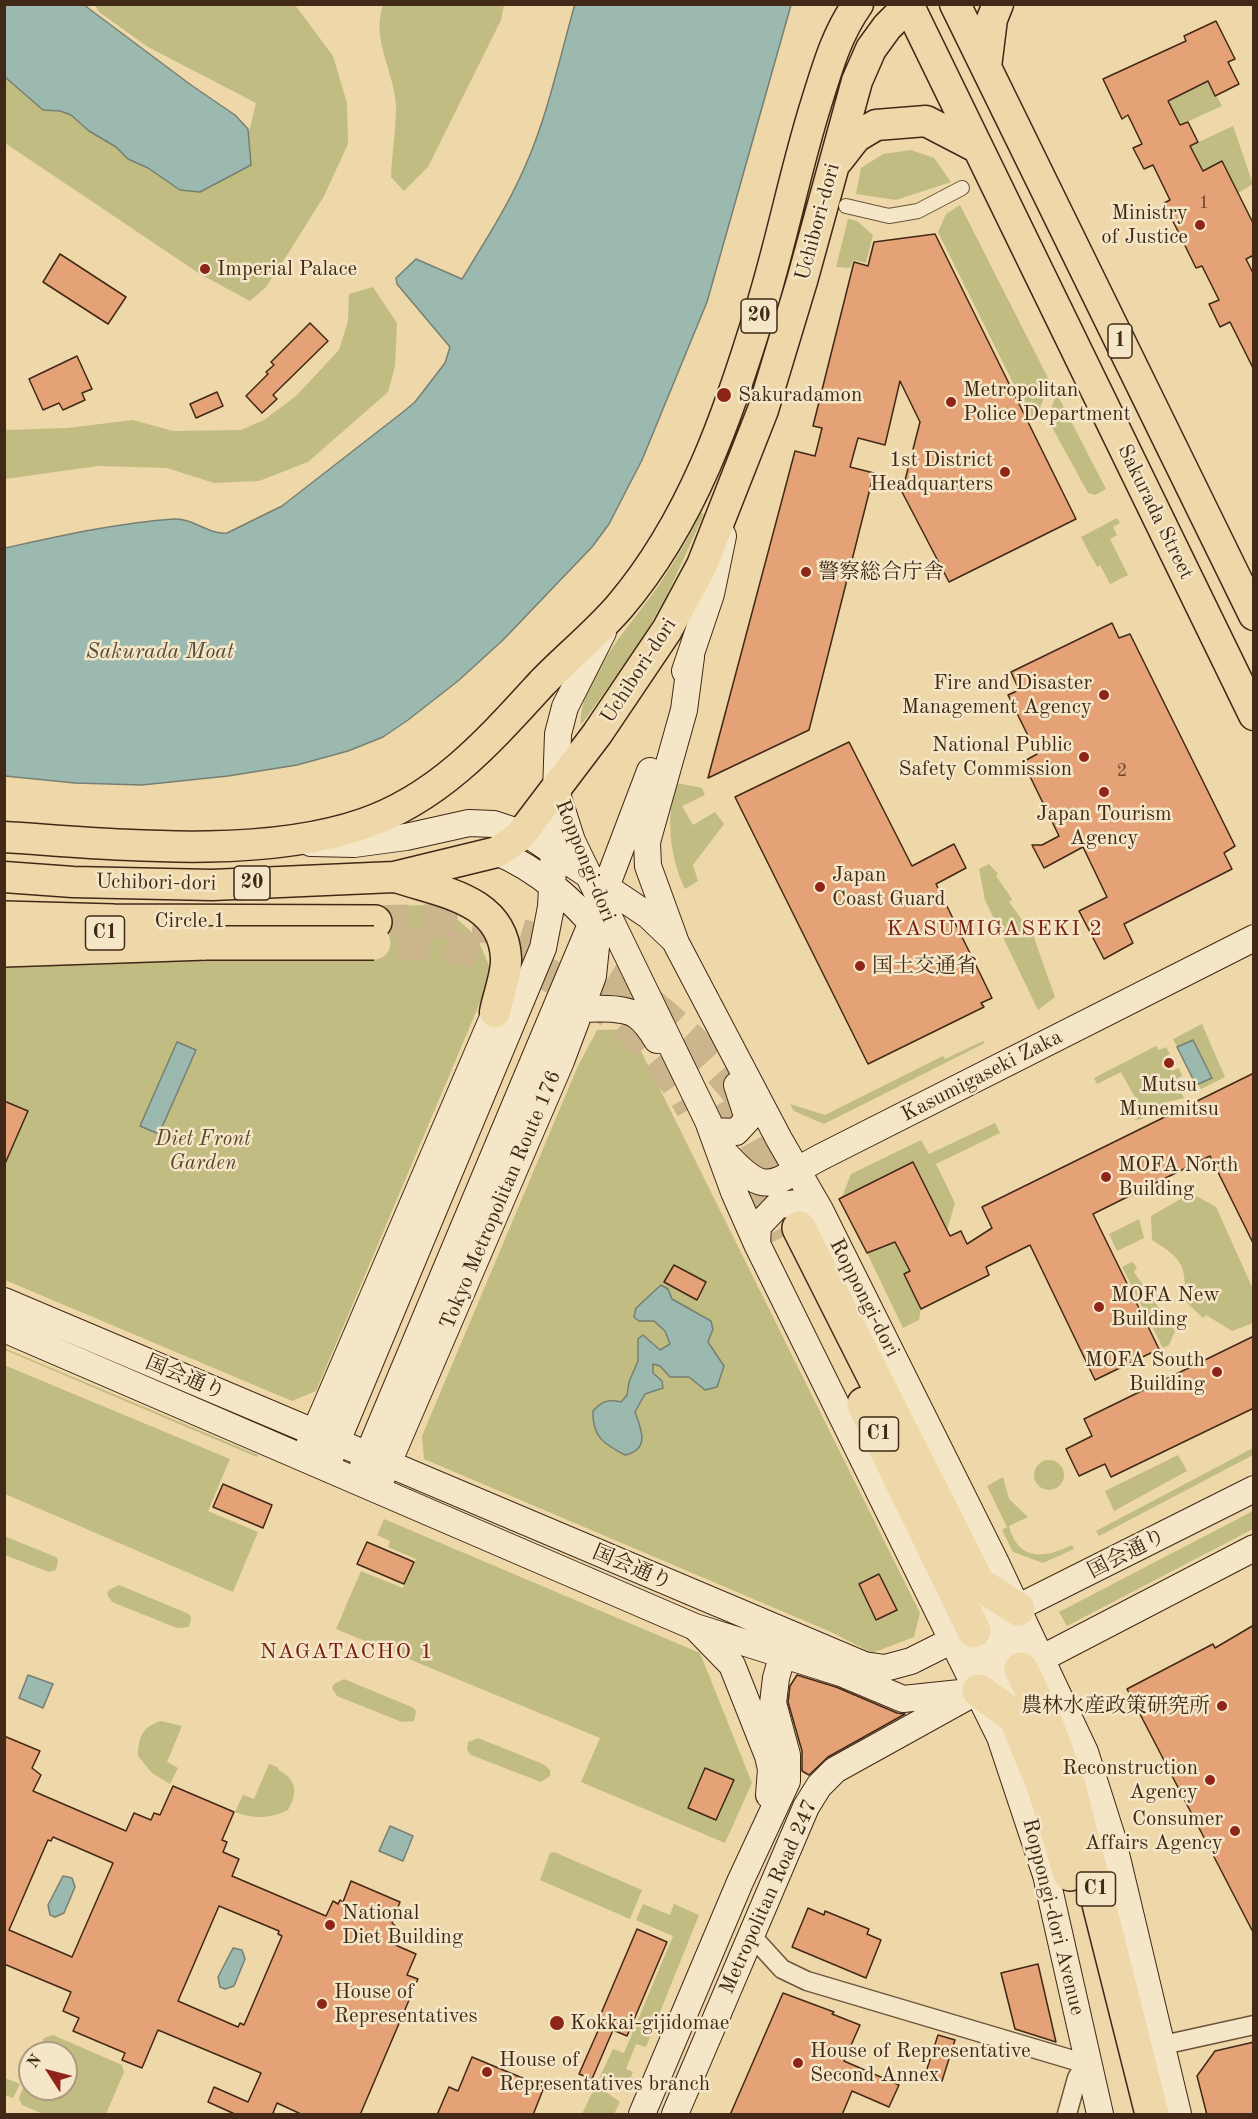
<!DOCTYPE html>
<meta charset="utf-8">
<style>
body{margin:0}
#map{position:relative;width:1258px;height:2119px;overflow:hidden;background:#eed8a9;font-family:"Old Standard TT",serif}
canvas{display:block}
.frame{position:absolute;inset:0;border:6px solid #412817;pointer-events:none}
.north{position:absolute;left:18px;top:2041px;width:60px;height:60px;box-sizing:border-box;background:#f4e6c7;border:2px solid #ac9a81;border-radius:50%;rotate:306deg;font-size:16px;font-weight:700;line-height:24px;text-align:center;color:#412817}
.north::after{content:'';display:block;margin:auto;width:21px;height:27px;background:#8f2418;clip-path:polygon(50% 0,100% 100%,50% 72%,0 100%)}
</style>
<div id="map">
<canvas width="1258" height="2119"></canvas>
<div class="frame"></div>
<div class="north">N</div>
</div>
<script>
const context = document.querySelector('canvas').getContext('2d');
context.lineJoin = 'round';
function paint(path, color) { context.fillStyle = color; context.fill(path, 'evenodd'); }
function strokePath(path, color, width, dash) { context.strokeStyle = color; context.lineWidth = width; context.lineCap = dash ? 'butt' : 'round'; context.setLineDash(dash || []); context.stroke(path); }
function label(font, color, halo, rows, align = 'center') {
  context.font = font + ' "Old Standard TT","Noto Serif JP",serif'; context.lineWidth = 5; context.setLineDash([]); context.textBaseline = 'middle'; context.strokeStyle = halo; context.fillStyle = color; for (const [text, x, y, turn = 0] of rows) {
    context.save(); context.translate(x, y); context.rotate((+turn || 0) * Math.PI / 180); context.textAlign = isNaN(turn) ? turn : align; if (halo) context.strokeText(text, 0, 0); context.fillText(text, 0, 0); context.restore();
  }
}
const green = new Path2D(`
 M 95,5 L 295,5 L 333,56 L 347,103 L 348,144 L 324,196 L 289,252 L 266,287 L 250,301 L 200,274 L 5,143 L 4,53 L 245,149 L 256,103 L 148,47 L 99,12 Z
 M 383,5 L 504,5 L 501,20 L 428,167 L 404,191 L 391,177 C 392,153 396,129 396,106 C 394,70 371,40 383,5 Z
 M 1208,81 L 1222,106 L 1180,125 L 1168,101 Z
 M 1233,126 L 1253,184 L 1238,193 L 1222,162 L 1203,171 L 1190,146 Z
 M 911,150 L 934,158 L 951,182 L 896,200 L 856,194 L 861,168 L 883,154 Z
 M 960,205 L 1050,382 L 1037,416 L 1031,419 L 938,232 L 946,214 Z
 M 848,219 L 857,221 L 873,235 L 866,263 L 853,260 L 850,268 L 836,267 Z
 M 373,287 L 397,323 L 395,366 L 388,392 L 308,462 L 259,481 L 214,483 L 167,468 L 98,466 L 5,479 L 5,430 L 67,428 L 133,420 L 173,431 L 241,430 L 264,420 L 296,396 L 339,350 L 348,321 L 349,294 Z
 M 1057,394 L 1106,489 L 1095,495 L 1088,493 L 1047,418 Z
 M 701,513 L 704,514 L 667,595 L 640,643 L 581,725 C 578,680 637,618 661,582 C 676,560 689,537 701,513 Z
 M 1117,518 L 1120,523 L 1113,527 L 1117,535 L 1110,539 L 1128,575 L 1110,584 L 1100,565 L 1097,567 L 1081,537 Z
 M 677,783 L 702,788 L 705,795 L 682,806 L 693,825 L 715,812 L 724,824 L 693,865 L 698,881 L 685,889 C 670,858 665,816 677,783 Z
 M 989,864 L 998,874 L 996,876 L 1012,899 L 1009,902 L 1033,935 L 1055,997 L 1038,1010 L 985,900 L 979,869 Z
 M 434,905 C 471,927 477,932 492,974 L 316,1391 L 292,1401 L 5,1280 L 4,961 L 376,906 Z
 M 1202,1024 L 1225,1077 L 1201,1089 L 1198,1084 L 1212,1077 L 1193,1040 L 1177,1047 L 1173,1039 Z
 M 630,1029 L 920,1613 L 914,1637 L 872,1653 L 831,1632 L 424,1459 L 422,1436 L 577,1068 L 597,1030 Z
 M 983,1041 L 985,1043 L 824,1124 L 794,1111 L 790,1104 L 825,1115 L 943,1056 L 945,1059 Z
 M 1156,1046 L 1159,1050 L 1166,1047 L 1170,1054 L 1164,1057 L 1162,1066 L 1172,1071 L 1179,1068 L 1182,1076 L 1175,1080 L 1184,1098 L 1167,1102 L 1142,1119 L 1134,1120 L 1144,1114 L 1121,1072 L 1097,1084 L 1094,1078 Z
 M 995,1123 L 1000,1133 L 936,1164 L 955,1203 L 947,1230 L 913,1162 L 879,1178 L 914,1247 L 914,1253 L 903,1258 L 910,1271 L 904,1274 L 921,1309 L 919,1320 L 903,1328 L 867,1253 L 884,1246 L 895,1234 L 842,1197 L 851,1174 L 921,1140 L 929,1154 Z
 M 1191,1193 L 1216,1207 L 1253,1289 L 1253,1323 L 1232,1331 L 1206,1315 L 1203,1318 L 1184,1300 C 1187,1265 1182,1259 1152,1240 L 1151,1216 Z
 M 1139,1219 L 1144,1238 L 1117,1251 L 1109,1234 Z
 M 1132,1262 L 1137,1267 L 1134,1272 L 1175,1331 L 1169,1345 L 1163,1348 L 1122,1267 Z
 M 4,1348 L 258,1455 L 257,1457 L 5,1350 Z
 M 4,1365 L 230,1459 L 208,1511 L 258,1532 L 233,1592 L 5,1494 Z
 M 1253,1448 L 1253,1455 L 1099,1536 L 1096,1531 Z
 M 1178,1455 L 1187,1471 L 1114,1511 L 1105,1491 Z
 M1034 1475a15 15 0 1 1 30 0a15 15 0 1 1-30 0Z
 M 1003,1477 L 1009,1499 L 1028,1517 L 1009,1526 C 1018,1561 1044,1559 1072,1545 L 1074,1549 L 1043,1563 L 1013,1552 L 1002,1530 L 1007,1527 L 987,1486 Z
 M 1253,1511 L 1253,1529 L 1067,1626 L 1059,1612 Z
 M 384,1519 L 700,1653 L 752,1783 L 725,1843 L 581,1782 L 600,1738 L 336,1629 L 361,1571 L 403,1588 L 416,1559 L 388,1547 L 390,1541 L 377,1535 Z
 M 4,1536 L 56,1557 L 58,1560 L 56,1570 L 49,1572 L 5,1555 Z
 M 119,1585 L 189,1614 L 191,1618 L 189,1627 L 177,1628 L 112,1602 L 107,1594 L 109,1590 Z
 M 344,1679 L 414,1708 L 416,1712 L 414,1721 L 402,1722 L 337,1696 L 332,1688 L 334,1684 Z
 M 161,1721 L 182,1726 L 167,1762 L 178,1768 L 170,1784 L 152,1773 L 138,1756 C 138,1737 143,1726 161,1721 Z
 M 478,1738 L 543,1764 L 550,1770 L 550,1776 L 541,1782 L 471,1755 L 467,1750 L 468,1742 Z
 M 269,1764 L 279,1768 L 278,1770 C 297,1779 298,1793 288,1810 C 269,1819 254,1819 235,1812 L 243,1795 L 254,1799 Z
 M 554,1852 L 642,1890 L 630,1919 L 540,1880 L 550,1853 Z
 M 643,1904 L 670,1915 L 674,1904 L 699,1915 L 646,2047 L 636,2044 L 626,2069 L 633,2072 L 628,2084 L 622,2085 L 612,2080 L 606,2092 L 620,2102 L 614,2114 L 582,2114 L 613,2049 L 624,2053 L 673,1936 L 636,1920 Z
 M 53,2035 L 122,2065 L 124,2072 L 106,2114 L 43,2114 L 22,2105 L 19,2098 L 30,2071 L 30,2089 L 66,2089 L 66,2053 L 37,2053 L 44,2038 Z
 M 5,2078 L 20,2084 L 13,2098 L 5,2095 Z`);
const water = new Path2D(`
 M 5,4 L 84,5 L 191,85 L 235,115 L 248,129 L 251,165 L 200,192 L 180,190 L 148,168 L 128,159 L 116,147 L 89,131 L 71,115 L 60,111 L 43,110 L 5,77 Z
 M 575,4 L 791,5 L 707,302 L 642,460 L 609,524 L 592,547 L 503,640 L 458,681 L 408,720 L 383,737 L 348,751 L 297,765 L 228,776 L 142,785 L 75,783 L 5,776 L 5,548 C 60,536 117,523 174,519 C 193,518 209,535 227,533 L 282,506 L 403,412 L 415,402 L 445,363 L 450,347 L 397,284 L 396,278 L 416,259 L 462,279 C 484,243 506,209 523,171 C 547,119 559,60 575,4 Z
 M 1193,1040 L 1212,1078 L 1196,1085 L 1177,1047 Z
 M 177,1042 L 196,1050 L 159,1134 L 140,1126 Z
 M 661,1285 L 668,1289 L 672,1299 L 711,1321 L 713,1329 L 708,1342 L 724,1366 L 717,1387 L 705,1390 L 689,1377 L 670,1377 L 660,1366 L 653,1364 L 653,1373 L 662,1381 L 663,1388 L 645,1394 L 635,1412 C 641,1429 651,1449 625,1455 C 604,1444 592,1437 593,1411 C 602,1401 608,1399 621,1402 L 627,1395 L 629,1382 L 638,1361 L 638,1339 L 643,1335 L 660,1350 L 670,1344 L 665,1331 L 654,1321 L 639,1321 L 634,1317 L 636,1308 Z
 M 28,1675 L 53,1684 L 43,1708 L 19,1698 Z
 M 390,1826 L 413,1836 L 403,1861 L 379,1851 Z
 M 63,1876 L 72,1878 L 75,1887 L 64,1913 L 55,1917 L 50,1915 L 48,1905 Z
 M 233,1948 L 242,1950 L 245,1959 L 234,1986 L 225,1989 L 220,1987 L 218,1977 Z`);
const building = new Path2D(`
 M 1216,21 L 1235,59 L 1228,62 L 1239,84 L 1215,96 L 1208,81 L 1168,101 L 1180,125 L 1188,122 L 1198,142 L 1190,146 L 1203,171 L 1222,161 L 1254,225 L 1254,255 L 1246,259 L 1254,275 L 1254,370 L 1230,322 L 1220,327 L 1209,304 L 1219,300 L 1202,266 L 1196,268 L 1164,203 L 1170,200 L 1153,165 L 1144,169 L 1133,148 L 1142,144 L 1128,115 L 1122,119 L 1103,79 L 1186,41 L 1184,36 Z
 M 935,234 L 1076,519 L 949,582 L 902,492 L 920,422 L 900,381 L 885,445 L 858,438 L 850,467 L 874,473 L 809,730 L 708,778 L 795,451 L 815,456 L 822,428 L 813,426 L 854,262 L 868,266 L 874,242 Z
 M 60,254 L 126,297 L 108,324 L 43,282 Z
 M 310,323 L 328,341 L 273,395 L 277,399 L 262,413 L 246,396 L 268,374 L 266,372 L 274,365 L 271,362 Z
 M 77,356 L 92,389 L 82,393 L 85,400 L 63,410 L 59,403 L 43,410 L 29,379 Z
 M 217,392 L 223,406 L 196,418 L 190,404 Z
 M 1112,623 L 1119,638 L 1130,634 L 1235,846 L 1224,853 L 1232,869 L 1124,924 L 1133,943 L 1104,959 L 1079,911 L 1107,897 L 1083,847 L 1044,868 L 1032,845 L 1042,845 L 1059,836 L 1023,762 L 1037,754 L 1008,695 L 1019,690 L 1011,672 Z
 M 849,742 L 912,866 L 954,844 L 966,868 L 936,884 L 992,998 L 981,1003 L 984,1007 L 868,1064 L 735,797 Z
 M 1254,1073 L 1254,1245 L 1210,1156 L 1093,1214 L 1159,1349 L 1095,1380 L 1030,1245 L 986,1267 L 989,1275 L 921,1309 L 904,1274 L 910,1271 L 895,1242 L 867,1253 L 839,1199 L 913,1162 L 950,1236 L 961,1231 L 967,1244 L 992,1228 L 982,1207 Z
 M 4,1101 L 28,1111 L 4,1166 Z
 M 674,1265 L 706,1282 L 697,1300 L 664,1282 Z
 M 1254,1336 L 1254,1408 L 1111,1477 L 1105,1464 L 1079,1476 L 1066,1449 L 1092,1436 L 1084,1419 Z
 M 223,1484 L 272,1505 L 263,1528 L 213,1507 Z
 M 367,1542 L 414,1562 L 404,1584 L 357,1564 Z
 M 879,1574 L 897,1610 L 876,1620 L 859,1584 Z
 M 1254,1625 L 1254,1934 L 1127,1689 L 1213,1644 L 1215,1648 Z
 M 797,1675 L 836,1687 L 897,1713 L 905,1714 L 828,1757 L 809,1775 L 802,1771 L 802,1751 L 788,1702 L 790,1686 Z
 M 4,1736 L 40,1751 L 32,1768 L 41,1775 L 33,1791 L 126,1831 L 134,1813 L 151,1820 L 154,1813 L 160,1815 L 173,1786 L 234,1812 L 222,1840 L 227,1842 L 223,1852 L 239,1859 L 232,1876 L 326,1916 L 333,1901 L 338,1904 L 340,1900 L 343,1902 L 351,1881 L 400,1902 L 392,1923 L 399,1929 L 393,1944 L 416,1954 L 407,1975 L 418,1979 L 360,2115 L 303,2115 L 277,2103 L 273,2113 L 277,2115 L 237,2115 L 208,2102 L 214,2087 L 248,2102 L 261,2073 L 158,2030 L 142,2068 L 122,2060 L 125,2053 L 73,2031 L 79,2018 L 63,2011 L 71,1992 L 4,1964 ZM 53,1837 L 113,1863 L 72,1957 L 9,1930 L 48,1840 L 51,1841 ZM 219,1906 L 279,1931 L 278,1934 L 282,1936 L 244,2025 L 240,2023 L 238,2027 L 178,2001 Z
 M 705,1768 L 734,1780 L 716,1820 L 688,1808 Z
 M 808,1908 L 824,1915 L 825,1911 L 869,1929 L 867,1934 L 881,1940 L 866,1978 L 792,1947 Z
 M 637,1929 L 667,1942 L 627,2036 L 613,2030 L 592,2079 L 579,2074 L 601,2024 L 597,2023 Z
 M 1038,1964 L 1056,2042 L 1015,2029 L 1001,1973 Z
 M 783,1993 L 834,2012 L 832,2014 L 860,2025 L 844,2061 L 899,2085 L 889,2107 L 852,2091 L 842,2115 L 730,2115 Z
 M 938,2035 L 955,2040 L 942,2081 L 925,2075 Z
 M 1254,2042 L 1254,2115 L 1207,2115 L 1197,2076 L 1215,2051 Z
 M 472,2057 L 544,2087 L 533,2115 L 437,2115 L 449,2087 L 458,2091 Z`);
const motorwayTunnel = new Path2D(`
 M 375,922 C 407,921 439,919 471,924 C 589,941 685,1020 755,1114
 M 397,943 C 520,943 632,999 692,1108
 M 728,1099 L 789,1208
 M 756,1186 L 781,1238`);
const pedestrian = new Path2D(`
 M 846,206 L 889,216 L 918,211 L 962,188`);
const minor = new Path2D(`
 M 751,1935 L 782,1969 L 807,1981 L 1073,2060 L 1087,2061 L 1077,2078 L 1067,2114
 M 1163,2045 L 1254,2025`);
const secondary = new Path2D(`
 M 603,632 L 565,707 L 558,734 L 556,791 L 572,841 L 708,1121 L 734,1192 L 757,1244 L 1000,1737 L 1046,1875 L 1100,2114
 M 691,657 L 684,710 L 647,842 L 648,866 L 676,943 L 779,1139 L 820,1210 L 995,1561 L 1085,1752 L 1112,1837 L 1178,2114
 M 685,671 L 711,594 L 723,536
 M 311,843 L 354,844 L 406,837 L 469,823 L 494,824 L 530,836 L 649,916 L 672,938
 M 497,852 C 537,869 573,900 600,933
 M 566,1012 C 581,1008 622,1006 636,1015 C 645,1021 651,1030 657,1040
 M 712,1131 L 736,1132 L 748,1119 L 737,1085
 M 723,1151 C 767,1200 770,1184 821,1157 L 1254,938
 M 757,1244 L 758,1226 L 778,1205 L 799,1203 L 820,1210
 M 4,1301 L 864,1665 L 885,1668 L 911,1661 L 1254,1489
 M 4,1329 L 695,1627 L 841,1673 L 903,1699 L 979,1691 L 1254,1548
 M 308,1448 L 503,994
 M 330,1458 L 543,948 L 551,907 L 556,812
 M 362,1469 L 600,903 L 650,771
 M 382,1477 L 561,1061 L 593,976 L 598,927
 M 989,1605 L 1021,1669
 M 696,1628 L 732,1665 L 768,1756 L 771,1769 L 769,1795
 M 974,1631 L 1005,1696
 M 642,2114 L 740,1882 L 787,1781 L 787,1755 L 773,1703 L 776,1678 L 787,1639
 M 675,2114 L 806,1807 L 819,1786 L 835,1770 L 965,1698`);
const trunk = new Path2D(`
 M 908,4 L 1254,715
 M 955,4 L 1254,615
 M 986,67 L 992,19 L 998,4
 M 838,160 L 856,137 L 876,125 L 926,121 L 978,148
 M 4,837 C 114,844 258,860 363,824 C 439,798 489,741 542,683 C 567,657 596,634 620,606 C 692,521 729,414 761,308 C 782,240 795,171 816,104 C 827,69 836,35 858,4
 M 4,877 L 73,882 L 212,885 L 394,877 L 497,852 L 519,837 L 597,734 L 667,630 L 702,565 L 763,410 L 802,281 L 857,81 L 871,49 L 887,27 L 910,4
 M 396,877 C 439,892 503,898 506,958 C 507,974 498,996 495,1012`);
const motorway = new Path2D(`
 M 4,918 L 114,921 L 375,922
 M 4,950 L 206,943
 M 799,1228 L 978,1583 L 1018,1609
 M 864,1404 L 974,1631
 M 1021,1669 L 1043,1715 L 1068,1781 L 1152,2114
 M 979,1691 L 1015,1717 L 1044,1788 L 1070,1874`);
const motorwayBridge = new Path2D(`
 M 206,943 L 374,943`);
const markers = [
 [1200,225,6,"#8f2418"],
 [205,269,6,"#8f2418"],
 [724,395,8,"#8f2418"],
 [951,402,6,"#8f2418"],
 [1005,472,6,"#8f2418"],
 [806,572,6,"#8f2418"],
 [1104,695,6,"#8f2418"],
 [1084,757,6,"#8f2418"],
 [1104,792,6,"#8f2418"],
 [820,887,6,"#8f2418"],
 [860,966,6,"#8f2418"],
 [1169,1063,6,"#8f2418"],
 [1106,1177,6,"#8f2418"],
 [1099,1307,6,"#8f2418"],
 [1217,1372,6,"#8f2418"],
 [1222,1706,6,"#8f2418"],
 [1210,1780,6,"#8f2418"],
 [1235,1831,6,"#8f2418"],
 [330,1925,6,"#8f2418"],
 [322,2004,6,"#8f2418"],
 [557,2023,8,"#8f2418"],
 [798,2063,6,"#8f2418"],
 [487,2072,6,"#8f2418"]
];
const numberNames = [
 ["1",1204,203],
 ["2",1122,771]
];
const shields = [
 [759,316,36],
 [1120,341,24],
 [252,883,36],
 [105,933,39],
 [879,1434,39],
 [1096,1889,39]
];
const shieldNames = [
 ["20",759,316],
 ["1",1120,341],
 ["20",252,883],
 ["C1",105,933],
 ["C1",879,1434],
 ["C1",1096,1889]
];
const poiNames = [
 ["Ministry",1188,213,"right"],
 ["of Justice",1188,237,"right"],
 ["Imperial Palace",217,269],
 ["Metropolitan",963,390],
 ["Police Department",963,414],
 ["Sakuradamon",738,395],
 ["1st District",993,460,"right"],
 ["Headquarters",993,484,"right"],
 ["警察総合庁舎",818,572],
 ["Fire and Disaster",1092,683,"right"],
 ["Management Agency",1092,707,"right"],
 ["National Public",1072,745,"right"],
 ["Safety Commission",1072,769,"right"],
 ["Japan Tourism",1104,814,"center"],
 ["Agency",1104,838,"center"],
 ["Japan",832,875],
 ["Coast Guard",832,899],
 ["国土交通省",872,966],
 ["Mutsu",1169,1085,"center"],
 ["Munemitsu",1169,1109,"center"],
 ["MOFA North",1118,1165],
 ["Building",1118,1189],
 ["MOFA New",1111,1295],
 ["Building",1111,1319],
 ["MOFA South",1205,1360,"right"],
 ["Building",1205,1384,"right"],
 ["農林水産政策研究所",1210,1706,"right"],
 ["Reconstruction",1198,1768,"right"],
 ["Agency",1198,1792,"right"],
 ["Consumer",1223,1819,"right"],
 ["Affairs Agency",1223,1843,"right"],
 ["National",342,1913],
 ["Diet Building",342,1937],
 ["House of",334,1992],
 ["Representatives",334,2016],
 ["Kokkai-gijidomae",570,2023],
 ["House of Representative",810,2051],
 ["Second Annex",810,2075],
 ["House of",499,2060],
 ["Representatives branch",499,2084]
];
const streetNames = [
 ["Uchibori-dori",818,222,-75],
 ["Sakurada Street",1155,512,64],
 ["Uchibori-dori",639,671,-57],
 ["Roppongi-dori",585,861,68],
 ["Uchibori-dori",156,883,1],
 ["Circle 1",190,921],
 ["Kasumigaseki Zaka",982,1076,-27],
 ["Tokyo Metropolitan Route 176",501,1200,-67],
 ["Roppongi-dori",864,1298,63],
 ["国会通り",185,1378,23],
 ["国会通り",1127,1554,-27],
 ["国会通り",632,1568,23],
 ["Metropolitan Road 247",769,1897,-66],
 ["Roppongi-dori Avenue",1053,1917,76]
];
const parkNames = [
 ["Diet Front",203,1139],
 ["Garden",203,1163]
];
const waterNames = [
 ["Sakurada Moat",160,652]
];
const neighbourhoodNames = [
 ["KASUMIGASEKI 2",995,929],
 ["NAGATACHO 1",347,1652]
];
paint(green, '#c1bc82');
paint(water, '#9bb9af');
strokePath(water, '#777f72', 1.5);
paint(building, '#e4a276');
strokePath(building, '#412817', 1.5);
strokePath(motorwayTunnel, '#cbb58c', 33, [33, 16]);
strokePath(pedestrian, '#6c543c', 16);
strokePath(minor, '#6c543c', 21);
strokePath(secondary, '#412817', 28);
strokePath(trunk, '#412817', 33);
strokePath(motorway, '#412817', 36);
strokePath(pedestrian, '#f4e6c7', 14);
strokePath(minor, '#f4e6c7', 18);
strokePath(secondary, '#f4e6c7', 26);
strokePath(trunk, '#eed8a9', 30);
strokePath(motorway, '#eed8a9', 33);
strokePath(motorwayBridge, '#412817', 36, []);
strokePath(motorwayBridge, '#eed8a9', 33);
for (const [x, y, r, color] of markers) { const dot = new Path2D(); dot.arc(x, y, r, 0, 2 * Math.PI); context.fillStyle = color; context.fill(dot); strokePath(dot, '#f4e6c7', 2); }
label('18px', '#6a462f', null, numberNames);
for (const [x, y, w] of shields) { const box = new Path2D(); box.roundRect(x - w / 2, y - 17, w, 34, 4.5); context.fillStyle = '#f4e6c7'; context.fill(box); strokePath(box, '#412817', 1.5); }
label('bold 20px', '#412817', null, shieldNames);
label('21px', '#412817', '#f4e6c7', poiNames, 'left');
label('21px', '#412817', '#f4e6c7', streetNames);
label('italic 21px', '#5b462c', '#f4e6c7', parkNames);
label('italic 22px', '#584c3d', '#f4e6c7', waterNames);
context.letterSpacing = '1.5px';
label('22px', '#7a1f14', '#f4e6c7', neighbourhoodNames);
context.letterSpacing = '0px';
</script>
